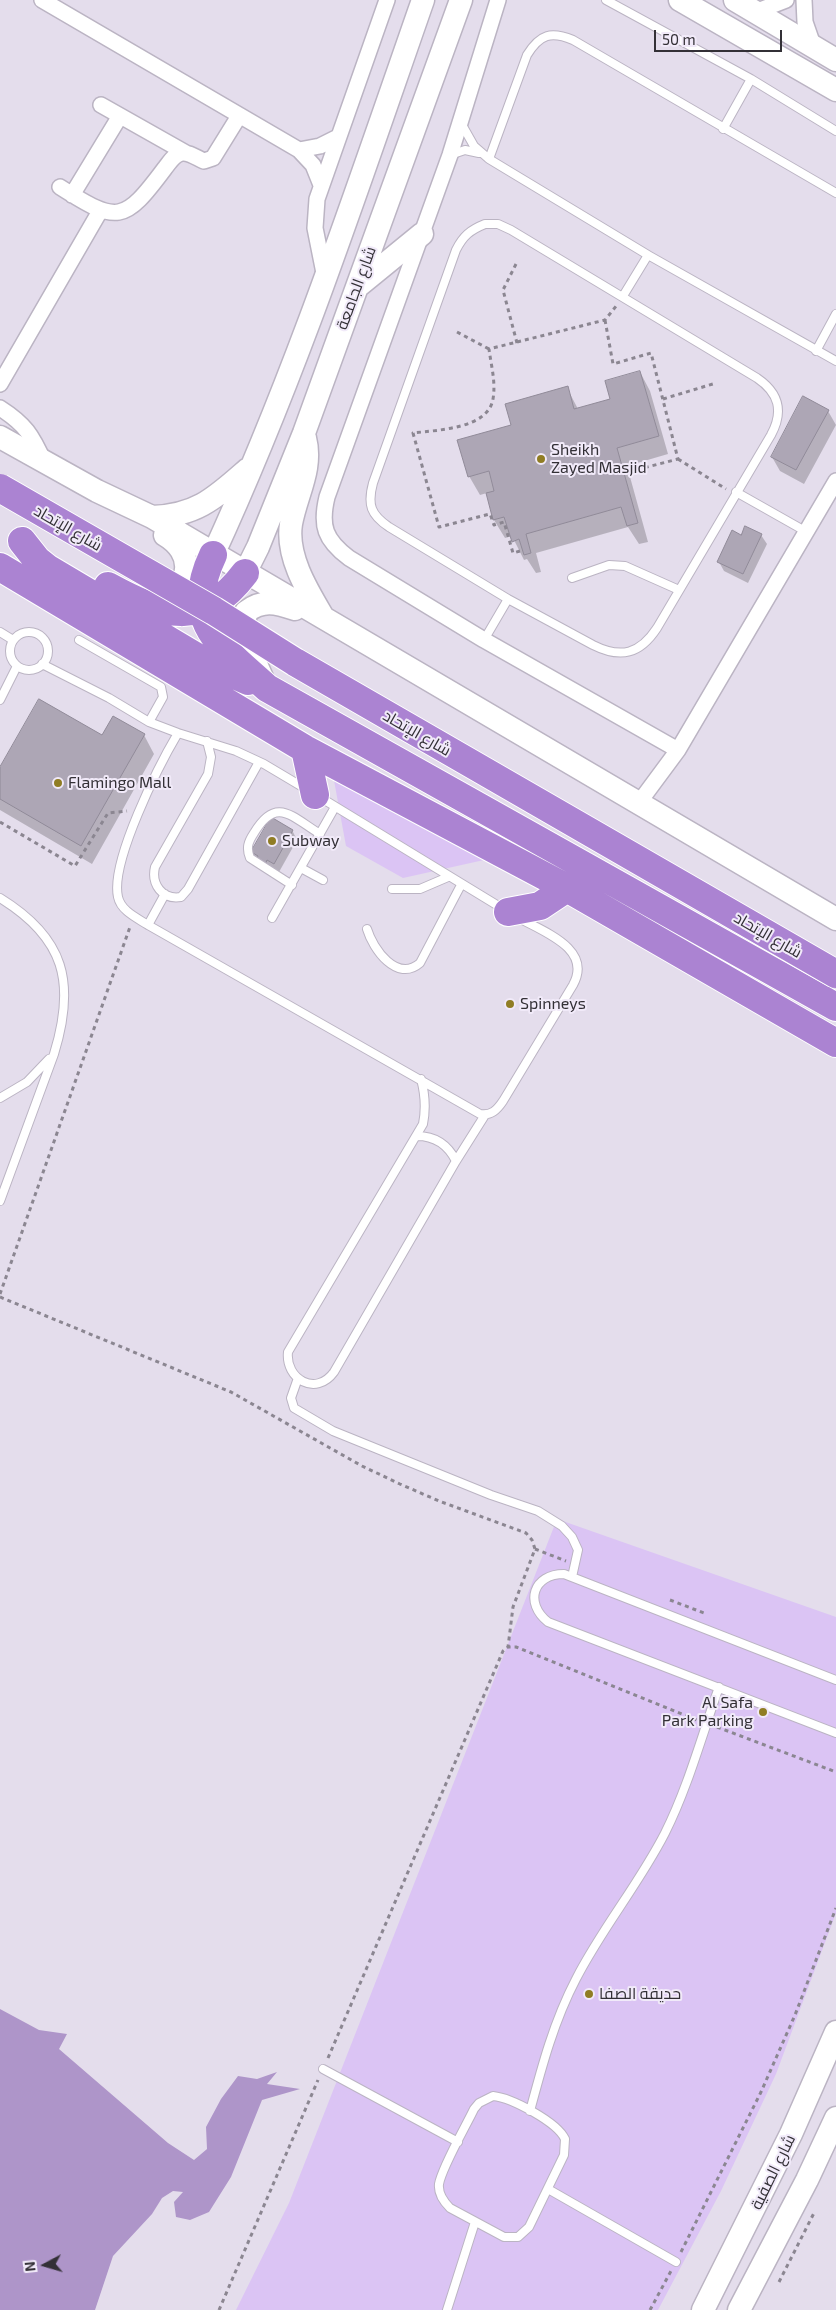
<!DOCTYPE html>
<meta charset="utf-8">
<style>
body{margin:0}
#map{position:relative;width:836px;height:2310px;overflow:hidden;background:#e4ddec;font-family:"Exo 2",sans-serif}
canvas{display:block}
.north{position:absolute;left:20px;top:2240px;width:50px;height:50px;-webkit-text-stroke:4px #f1eaf9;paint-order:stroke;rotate:264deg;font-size:14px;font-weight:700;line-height:20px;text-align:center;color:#333036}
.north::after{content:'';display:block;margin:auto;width:18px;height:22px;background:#333036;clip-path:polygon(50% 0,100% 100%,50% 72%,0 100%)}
.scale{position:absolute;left:654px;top:30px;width:128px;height:22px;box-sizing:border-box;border:2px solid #333036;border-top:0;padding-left:6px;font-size:15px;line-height:18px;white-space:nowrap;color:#333036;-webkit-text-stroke:4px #f1eaf9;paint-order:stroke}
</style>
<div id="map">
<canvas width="836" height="2310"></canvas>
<div class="north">N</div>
<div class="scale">50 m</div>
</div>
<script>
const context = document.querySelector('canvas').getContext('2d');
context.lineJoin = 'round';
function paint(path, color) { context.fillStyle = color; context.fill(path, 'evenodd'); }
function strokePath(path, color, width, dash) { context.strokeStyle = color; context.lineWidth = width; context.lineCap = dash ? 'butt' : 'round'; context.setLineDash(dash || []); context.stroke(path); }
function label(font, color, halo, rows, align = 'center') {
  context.font = font + ' "Exo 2",Cairo,sans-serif'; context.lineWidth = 4; context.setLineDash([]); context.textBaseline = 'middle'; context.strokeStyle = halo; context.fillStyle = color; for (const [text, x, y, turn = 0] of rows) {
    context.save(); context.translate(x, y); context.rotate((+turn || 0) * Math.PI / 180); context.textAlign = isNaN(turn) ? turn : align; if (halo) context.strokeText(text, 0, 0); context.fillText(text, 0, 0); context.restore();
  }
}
const green = new Path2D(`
 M 333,775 L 484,860 L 403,878 L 346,846 Z
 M 557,1519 L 836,1617 L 836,1913 L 776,2074 L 721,2191 L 658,2310 L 236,2310 L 289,2203 Z`);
const water = new Path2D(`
 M 0,2009 L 39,2030 L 67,2034 L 59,2049 L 168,2143 L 194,2160 L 207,2149 L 206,2127 L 221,2099 L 238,2076 L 257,2079 L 277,2072 L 267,2084 L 300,2089 L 262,2100 L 231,2177 L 209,2212 L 190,2220 L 176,2217 L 174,2202 L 183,2192 L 173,2191 L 162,2198 L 152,2214 L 113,2256 L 95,2310 L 0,2310 Z`);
const shadow = new Path2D(`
 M 640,372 L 650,391 L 668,454 L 627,466 L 648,542 L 639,544 L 628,527 L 536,553 L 541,572 L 536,573 L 527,559 L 524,560 L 512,536 L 505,538 L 494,520 L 487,493 L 480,495 L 469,476 L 513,426 L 567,388 L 578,409 L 611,400 Z
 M 828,411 L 836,425 L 804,484 L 780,471 L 772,457 Z
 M 761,535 L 767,544 L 748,583 L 724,571 L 719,562 L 741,536 Z
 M 144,735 L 154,754 L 92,864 L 0,810 L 0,770 L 102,737 Z
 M 292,830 L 297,840 L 279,872 L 273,868 L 262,869 L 253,852 Z`);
const building = new Path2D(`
 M 640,371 L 659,436 L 617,448 L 638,523 L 627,526 L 621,507 L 526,534 L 531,553 L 524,555 L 519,539 L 512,542 L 504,517 L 493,520 L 486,493 L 494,491 L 489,471 L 468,477 L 457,440 L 511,425 L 505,404 L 568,386 L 574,409 L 610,399 L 605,381 Z
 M 803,396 L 829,410 L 796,470 L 771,457 Z
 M 745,526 L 762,534 L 743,574 L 717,562 L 732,530 L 741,535 Z
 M 39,699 L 102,735 L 113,716 L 145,734 L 81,846 L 0,799 L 0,767 Z
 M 271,817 L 293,830 L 274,864 L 267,860 L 265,865 L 256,860 L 258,856 L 251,852 Z`);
const path = new Path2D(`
 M 516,264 L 503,290 L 517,343
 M 605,320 L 613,364 L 651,353 L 678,459 L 628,472
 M 457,332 L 489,349
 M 663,399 L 716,383
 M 678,459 L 726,489
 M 520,551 L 513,553 L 504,522 L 494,525 L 490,514 L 439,527 L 413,433 C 437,430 488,429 493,399 C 496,382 491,365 489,349 L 605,320 L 617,305
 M 0,822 L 75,866 L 108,813 L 127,811
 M 0,1294 L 130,927
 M 0,1297 L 231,1392 L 362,1466 L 400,1484 L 439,1501 L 526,1533 L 532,1540 L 535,1549 L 513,1607 L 508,1647
 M 535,1549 L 566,1561
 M 670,1600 L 704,1613
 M 717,1727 L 836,1772
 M 328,2058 L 503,1651 L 508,1647 L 516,1647 L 697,1720
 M 681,2252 L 761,2092 L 795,2015 L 836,1908
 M 779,2282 L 815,2211
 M 219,2310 L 318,2080
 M 650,2310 L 671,2271`);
const lane = new Path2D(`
 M 606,0 L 751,79 L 836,131
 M 461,123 L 474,146 L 489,159 L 648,255 L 836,361
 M 723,129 L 751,79
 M 450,155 L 465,150 L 479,153
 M 489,159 L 527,55 C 540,34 551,31 573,40 L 836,193
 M 485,224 L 498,224 L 511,230 L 757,378 C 779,393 784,411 771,435 L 657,628 C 640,654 621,659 593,645 L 508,599 L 389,527 C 371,515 367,505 373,483 L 456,250 C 463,236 470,230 485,224 Z
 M 623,296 L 648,255
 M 816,351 L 836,314
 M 736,492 L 805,531
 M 572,578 L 609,565 L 625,566 L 679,590
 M 0,632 L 13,640
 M10 651a19 19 0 1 1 38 0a19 19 0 1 1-38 0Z
 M 79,640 L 161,687 L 163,697 L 149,722
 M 484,640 L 508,599
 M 42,664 L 109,698 L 149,722 L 178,733 L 236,751 L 264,764 L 306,789
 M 0,700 L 17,666
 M 178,733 C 159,765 110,862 118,897 C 121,911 137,918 148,925 L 480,1114 C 491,1116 497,1110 503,1101 L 573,985 C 593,949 544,932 519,918
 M 207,741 L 211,757 L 208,774 L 155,867 C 151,884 162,900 181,897 L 188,889 L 259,762
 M 318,796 L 505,910
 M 301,868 L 323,880
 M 292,885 L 250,858 C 246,848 248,842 254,833 C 276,796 291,816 320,834
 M 392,889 L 420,889 L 448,877
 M 0,898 C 65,938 76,983 54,1054 L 0,1201
 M 272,918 L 335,807
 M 148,925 L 165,894
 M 367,929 C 373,949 397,983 420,963 L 461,885
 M 421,1079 C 425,1094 426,1109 423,1124 L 288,1352 C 285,1379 316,1397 334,1372 L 456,1161 L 485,1115
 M 0,1098 L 27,1082 L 49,1059
 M 417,1136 C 435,1136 448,1145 456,1161
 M 298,1378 L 291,1398 L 294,1408 L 333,1431 L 491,1495 L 538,1511 L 562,1526 L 572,1537 L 578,1550 L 572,1577
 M 836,1680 L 564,1574 C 533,1574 524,1603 548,1622 L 836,1733
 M 323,2069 L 458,2142
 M 493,2096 C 512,2098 557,2122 565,2139 L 564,2155 L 529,2227 L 518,2237 L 504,2237 L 450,2208 C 443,2201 438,2193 439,2184 C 442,2167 466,2126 474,2109 L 479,2103 Z
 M 530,2111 C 542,2066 554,2021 576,1979 C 602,1928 639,1884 665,1833 C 688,1787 702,1735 719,1687
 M 548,2189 L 676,2262
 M 447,2310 L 475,2222`);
const street = new Path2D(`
 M 42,0 L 299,150 L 313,165 L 321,185
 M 498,0 L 450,155 L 327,497 C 320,526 325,540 349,558 L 484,640 L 678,750
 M 804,0 L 805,22 L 814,48
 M 755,12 L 786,0
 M 101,105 L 186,153
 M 299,150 L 320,146 L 338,137
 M 60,187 C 118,224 124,223 165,168 C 170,162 174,154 182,153 C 189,152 197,158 204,161 L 213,158 L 239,116
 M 72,195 L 120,116
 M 325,278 L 315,228 L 317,199 L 387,0
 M 0,384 L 100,211
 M 0,408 C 25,424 32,435 44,462
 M 638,804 L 678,750 L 836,481`);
const secondary = new Path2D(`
 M 680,0 L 836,90
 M 735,0 L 836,60
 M 357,287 L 422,234
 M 0,437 L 97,491 L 152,517 L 836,919
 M 305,438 C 313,469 296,495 291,524 C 286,556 307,590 323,617
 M 152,517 C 197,516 216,497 248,469
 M 213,555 C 296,375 358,186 423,0
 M 245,573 L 258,547 L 304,433 L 461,0
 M 160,596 C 194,586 194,552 165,535
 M 264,682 L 243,635 L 246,612 C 263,599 276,603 295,609
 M 703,2310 L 791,2134 L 836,2032
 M 739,2310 L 807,2180 L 836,2118`);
const highway = new Path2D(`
 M 22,541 L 37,560 L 47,568 L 207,663 L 248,681
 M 213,555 C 181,622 222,647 267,688 L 836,1007
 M 0,567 L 305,749 L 567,888 L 836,1043
 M 108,586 C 163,616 202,630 245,573
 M 305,749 L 315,795
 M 508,912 L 540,906 L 567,888`);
const highwayBridge = new Path2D(`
 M 0,488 L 214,611 L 295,662 L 836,974`);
const markers = [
 [541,459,5,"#907d24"],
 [58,783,5,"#907d24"],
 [272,841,5,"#907d24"],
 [510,1004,5,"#907d24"],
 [763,1712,5,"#907d24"],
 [589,1994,5,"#907d24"]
];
const streetNames = [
 ["شارع الجامعة",356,288,-70],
 ["شارع الإتحاد",68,528,30],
 ["شارع الإتحاد",417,733,30],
 ["شارع الإتحاد",768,935,30],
 ["شارع الصفية",773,2172,-64]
];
const poiNames = [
 ["Sheikh",551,450],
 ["Zayed Masjid",551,468],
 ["Flamingo Mall",68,783],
 ["Subway",282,841],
 ["Spinneys",520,1004],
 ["Al Safa",753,1703,"right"],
 ["Park Parking",753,1721,"right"],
 ["حديقة الصفا",599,1994]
];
paint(green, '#dbc4f4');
paint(water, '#ae95c9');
paint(shadow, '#0003');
paint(building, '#ada6b5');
strokePath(building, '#908a98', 1);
strokePath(lane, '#bbb4c3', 10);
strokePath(street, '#bbb4c3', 18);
strokePath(secondary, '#bbb4c3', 25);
strokePath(highway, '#fff', 30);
strokePath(path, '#8b8691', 3, [4, 4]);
strokePath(lane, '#fff', 8);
strokePath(street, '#fff', 15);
strokePath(secondary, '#fff', 22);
strokePath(highway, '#ab83d2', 28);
strokePath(highwayBridge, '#fff', 30, []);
strokePath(highwayBridge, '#ab83d2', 28);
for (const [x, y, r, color] of markers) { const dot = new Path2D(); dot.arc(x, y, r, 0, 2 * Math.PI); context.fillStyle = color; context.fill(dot); strokePath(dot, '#f1eaf9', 2); }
label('16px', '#333036', '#f1eaf9', streetNames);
label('16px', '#333036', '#f1eaf9', poiNames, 'left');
</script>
